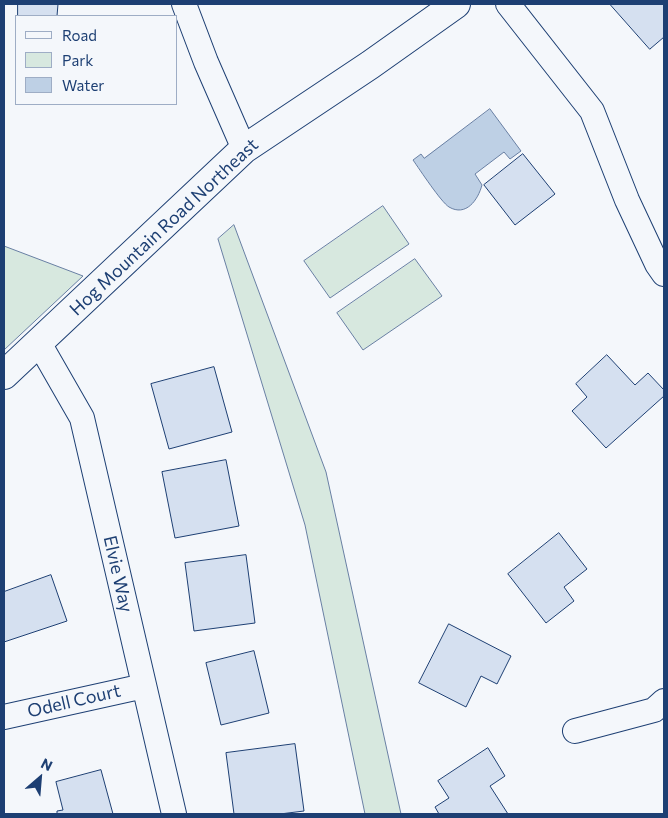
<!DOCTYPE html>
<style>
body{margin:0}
#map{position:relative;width:668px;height:818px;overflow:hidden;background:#f4f7fb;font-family:Commissioner,sans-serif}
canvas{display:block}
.frame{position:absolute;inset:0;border:5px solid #1d3f73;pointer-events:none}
.legend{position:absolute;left:15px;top:15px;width:162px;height:90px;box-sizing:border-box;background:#f4f7fb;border:1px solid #9eadc5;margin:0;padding:6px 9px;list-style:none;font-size:15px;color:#1d3f73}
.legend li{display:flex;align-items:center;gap:10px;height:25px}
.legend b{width:25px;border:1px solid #9eadc5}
.north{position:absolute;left:15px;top:753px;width:50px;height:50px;-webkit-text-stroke:4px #f4f7fb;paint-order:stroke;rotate:27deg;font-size:14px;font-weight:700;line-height:20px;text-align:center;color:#1d3f73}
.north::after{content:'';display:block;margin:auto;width:18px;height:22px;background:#1d3f73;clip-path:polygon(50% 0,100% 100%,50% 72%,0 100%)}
</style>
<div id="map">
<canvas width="668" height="818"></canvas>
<div class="frame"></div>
<ul class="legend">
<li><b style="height:6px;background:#f4f7fb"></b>Road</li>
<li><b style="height:14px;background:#d7e8df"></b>Park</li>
<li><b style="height:14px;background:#bed0e5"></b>Water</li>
</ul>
<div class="north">N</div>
</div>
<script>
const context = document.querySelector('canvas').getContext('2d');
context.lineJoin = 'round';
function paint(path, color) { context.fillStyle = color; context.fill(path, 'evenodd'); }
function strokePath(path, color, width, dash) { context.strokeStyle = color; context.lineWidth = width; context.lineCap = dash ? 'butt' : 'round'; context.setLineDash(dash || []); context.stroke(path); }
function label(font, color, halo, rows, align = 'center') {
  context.font = font + ' Commissioner,sans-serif'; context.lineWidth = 4; context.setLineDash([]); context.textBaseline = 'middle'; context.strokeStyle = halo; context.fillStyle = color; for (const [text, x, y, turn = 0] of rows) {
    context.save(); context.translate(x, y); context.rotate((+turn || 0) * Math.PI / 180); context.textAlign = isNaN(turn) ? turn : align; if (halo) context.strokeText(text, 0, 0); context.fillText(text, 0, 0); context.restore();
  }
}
const green = new Path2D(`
 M 383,206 L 409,244 L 330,298 L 304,261 Z
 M 234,225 L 326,472 L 401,814 L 365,814 L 305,525 L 218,239 Z
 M 4,246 L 83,276 L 4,350 Z
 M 415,259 L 442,296 L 363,350 L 337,313 Z`);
const water = new Path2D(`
 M 490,109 L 521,151 L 510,159 L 504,152 L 475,174 L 482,185 C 478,200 466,217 449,207 C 441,202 420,170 413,160 L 421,154 L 424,158 Z`);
const building = new Path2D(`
 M 18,4 L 58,4 L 57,16 L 18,16 Z
 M 610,4 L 664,4 L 664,37 L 650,49 Z
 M 523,154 L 555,194 L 515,225 L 484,185 Z
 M 607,355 L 635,385 L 648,373 L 664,390 L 664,396 L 606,448 L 572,411 L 587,397 L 576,384 Z
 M 214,367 L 232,432 L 169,449 L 151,384 Z
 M 226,460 L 239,526 L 175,538 L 162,472 Z
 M 559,533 L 587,569 L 564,587 L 574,601 L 546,623 L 508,574 Z
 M 246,555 L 255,623 L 194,631 L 185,563 Z
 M 51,575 L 67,621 L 4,642 L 4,592 Z
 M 449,624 L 511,656 L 497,684 L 481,676 L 466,707 L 419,683 Z
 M 254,651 L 269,713 L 221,725 L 206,663 Z
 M 295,744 L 304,811 L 280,814 L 234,814 L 226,753 Z
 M 488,748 L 505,776 L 490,786 L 508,814 L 439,814 L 435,807 L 449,798 L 438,781 Z
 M 101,770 L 113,814 L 57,814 L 57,811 L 63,810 L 56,782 Z`);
const minor = new Path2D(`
 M 184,4 L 206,62 L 244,149
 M 508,4 L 592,111 L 627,200 L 657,264 L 664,274
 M 39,343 L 82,418 L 174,814
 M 4,717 L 144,686
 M 575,731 L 654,710 L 664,701`);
const tertiary = new Path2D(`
 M 4,375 L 244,149 L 370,65 L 456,4`);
const streetNames = [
 ["Hog Mountain Road Northeast",164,227,-43],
 ["Elvie Way",118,574,77],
 ["Odell Court",74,701,-13]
];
paint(green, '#d7e8df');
strokePath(green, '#687fa3', 1);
paint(water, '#bed0e5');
strokePath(water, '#687fa3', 1);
paint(building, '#d5e0f0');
strokePath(building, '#1d3f73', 1);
strokePath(minor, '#1d3f73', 26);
strokePath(tertiary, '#1d3f73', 30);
strokePath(minor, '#f4f7fb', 24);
strokePath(tertiary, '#f4f7fb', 28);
label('18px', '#1d3f73', '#f4f7fb', streetNames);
</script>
